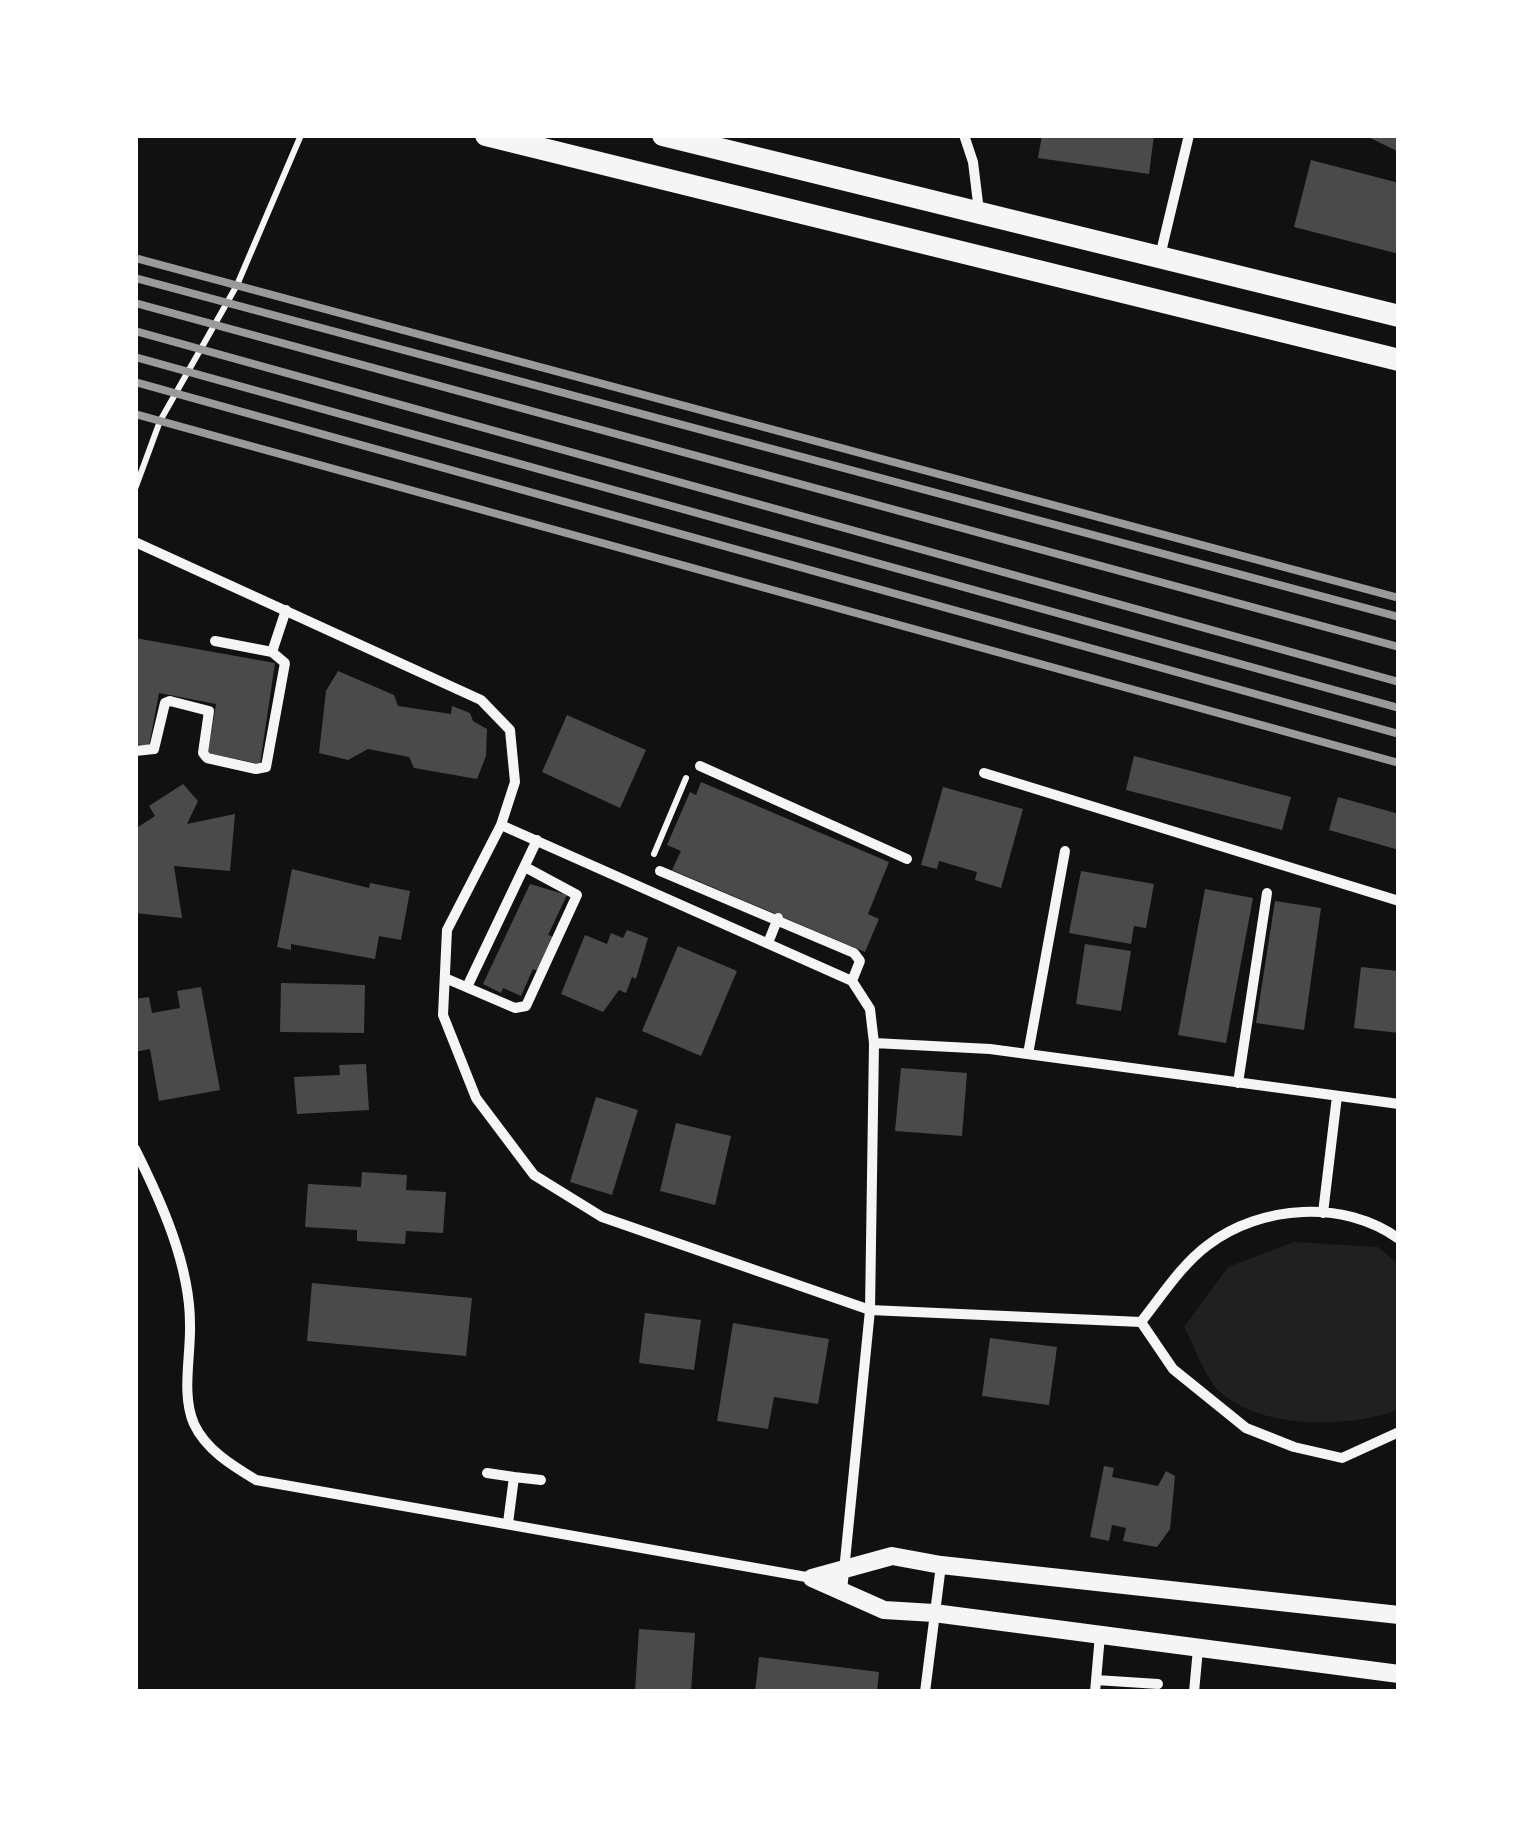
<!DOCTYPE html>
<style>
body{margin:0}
#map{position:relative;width:1534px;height:1827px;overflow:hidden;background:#111;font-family:Ubuntu,sans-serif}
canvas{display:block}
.frame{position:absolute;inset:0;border:138px solid #fff;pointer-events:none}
</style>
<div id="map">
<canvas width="1534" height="1827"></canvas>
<div class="frame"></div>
</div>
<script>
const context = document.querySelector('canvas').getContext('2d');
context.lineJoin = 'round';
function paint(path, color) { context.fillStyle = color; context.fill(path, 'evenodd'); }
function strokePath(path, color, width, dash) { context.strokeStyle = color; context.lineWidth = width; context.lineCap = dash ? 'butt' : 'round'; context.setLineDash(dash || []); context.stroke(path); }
const green = new Path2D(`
 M 1294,1242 L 1378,1247 L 1399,1265 L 1399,1409 C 1350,1429 1259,1430 1218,1390 C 1204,1375 1194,1345 1184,1327 L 1228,1267 Z`);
const building = new Path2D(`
 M 1042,135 L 1154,135 L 1149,174 L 1038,158 Z
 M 1364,135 L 1399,135 L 1399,152 Z
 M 1311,160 L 1399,183 L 1399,254 L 1294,227 Z
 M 135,638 L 275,663 L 260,764 L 208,753 L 216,704 L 159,693 L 149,746 L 135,744 Z
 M 338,671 L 394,695 L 398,706 L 451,714 L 452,706 L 470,713 L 473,721 L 487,729 L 486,756 L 477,779 L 414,768 L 409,757 L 368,749 L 348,760 L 319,753 L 326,691 Z
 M 567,715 L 646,750 L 620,808 L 542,772 Z
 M 1134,756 L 1291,797 L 1282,830 L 1126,790 Z
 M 701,782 L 889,862 L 868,914 L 879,919 L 865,952 L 672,870 L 681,851 L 667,845 L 690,792 L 696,795 Z
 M 183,784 L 198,801 L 187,824 L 235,814 L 230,871 L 174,866 L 182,918 L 135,913 L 135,829 L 155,816 L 149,806 Z
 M 943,787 L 1023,809 L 1001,888 L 975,880 L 977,872 L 939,861 L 937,869 L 921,865 Z
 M 1338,797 L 1399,814 L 1399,850 L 1329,830 Z
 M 292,869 L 369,888 L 370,883 L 410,891 L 401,940 L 379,936 L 375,959 L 291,944 L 291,950 L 277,947 Z
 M 1081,871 L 1154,884 L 1146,928 L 1134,926 L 1131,944 L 1069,933 Z
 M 530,884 L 567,895 L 548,935 L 556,938 L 541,972 L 533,969 L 521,996 L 503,988 L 501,993 L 483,984 Z
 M 1205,889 L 1253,898 L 1226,1043 L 1178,1035 Z
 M 1275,901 L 1321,908 L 1304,1030 L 1256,1023 Z
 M 627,930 L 648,938 L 636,979 L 632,977 L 626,993 L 619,990 L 603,1012 L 561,994 L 585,935 L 607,944 L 611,933 L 623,938 Z
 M 1085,944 L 1131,951 L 1121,1011 L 1076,1004 Z
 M 678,946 L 737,971 L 701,1056 L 642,1031 Z
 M 1361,967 L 1399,971 L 1399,1033 L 1354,1028 Z
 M 281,983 L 365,985 L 364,1033 L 280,1032 Z
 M 201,987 L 220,1090 L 159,1101 L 150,1049 L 135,1052 L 135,999 L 149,997 L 152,1013 L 180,1008 L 177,991 Z
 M 366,1064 L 369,1110 L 297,1114 L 294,1077 L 340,1075 L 339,1065 Z
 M 901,1068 L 967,1073 L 962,1136 L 895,1131 Z
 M 596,1097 L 638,1110 L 612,1195 L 570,1182 Z
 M 676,1123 L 731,1136 L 715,1205 L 660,1191 Z
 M 362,1172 L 407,1175 L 406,1190 L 446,1192 L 443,1233 L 406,1231 L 405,1244 L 357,1241 L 357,1230 L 305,1227 L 308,1184 L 361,1187 Z
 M 312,1283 L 472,1298 L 466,1356 L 307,1341 Z
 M 645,1313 L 701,1320 L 694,1370 L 639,1363 Z
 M 733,1323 L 829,1339 L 818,1404 L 774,1397 L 768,1429 L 717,1421 Z
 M 990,1338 L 1057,1347 L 1049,1405 L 982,1396 Z
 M 1104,1466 L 1114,1468 L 1112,1477 L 1158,1486 L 1166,1471 L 1175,1476 L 1170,1529 L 1157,1547 L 1123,1541 L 1126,1528 L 1112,1525 L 1109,1541 L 1090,1537 Z
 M 639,1629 L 695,1633 L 691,1692 L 635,1692 Z
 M 759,1657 L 879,1672 L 877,1692 L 755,1692 Z`);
const path = new Path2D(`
 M 135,489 L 160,421 L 237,285 L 301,135
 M 654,854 L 686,778`);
const minor = new Path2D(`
 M 964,135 L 973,162 L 979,211
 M 1160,256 L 1189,135
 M 135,542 L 481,700 L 510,730 L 515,782 L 501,825 L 447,930 L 443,1015 L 476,1098 L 534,1175 L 602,1217 L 870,1310 L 1141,1322
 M 215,641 L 272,652
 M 135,751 L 154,749 L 165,703 L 170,701 L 209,711 L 203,753 L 207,758 L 256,769 L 266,767 L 285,663 L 272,652 L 286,610
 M 700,766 L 907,859
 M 984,773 L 1399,901
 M 501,825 L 852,981 L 870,1009 L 874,1043 L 870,1310 L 842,1591
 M 660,871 L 854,953 L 860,961 L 852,981
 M 768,943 L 778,918
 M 445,978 L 515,1008 L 526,1006 L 577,895 L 525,867
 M 467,987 L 537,840
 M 874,1043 L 990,1049 L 1399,1104
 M 1028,1054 L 1065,851
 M 1238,1083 L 1267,893
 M 135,1149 C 161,1201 190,1265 190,1324 C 191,1356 181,1394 194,1424 C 206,1450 233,1466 256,1480 L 812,1578
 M 1323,1213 L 1337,1096
 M 1141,1322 L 1173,1369 L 1246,1428 L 1294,1447 L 1342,1458 L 1399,1432
 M 1141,1322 C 1161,1297 1182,1264 1208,1245 C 1261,1205 1344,1199 1399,1239
 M 487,1473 L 514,1477
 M 508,1523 L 514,1477 L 541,1480
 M 1096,1680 L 1158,1684
 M 925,1692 L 941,1565
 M 1095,1692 L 1100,1635
 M 1194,1692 L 1198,1649`);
const tertiary = new Path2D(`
 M 812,1578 L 884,1610 L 934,1613 L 1399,1674
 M 812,1578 L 892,1556 L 941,1565 L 1399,1615`);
const primary = new Path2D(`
 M 486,135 L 1399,360
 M 663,135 L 1399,316`);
const rail = new Path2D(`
 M 135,258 L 1399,598
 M 135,278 L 1399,617
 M 135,303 L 1399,647
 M 135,331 L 1399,682
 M 135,357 L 1399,708
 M 135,382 L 1399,734
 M 135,414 L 1399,763`);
paint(green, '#202020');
paint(building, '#4a4a4a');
strokePath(path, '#f5f5f5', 6);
strokePath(minor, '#f5f5f5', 10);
strokePath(tertiary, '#f5f5f5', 18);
strokePath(primary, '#f5f5f5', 22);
strokePath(rail, '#9a9a9a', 8);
</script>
